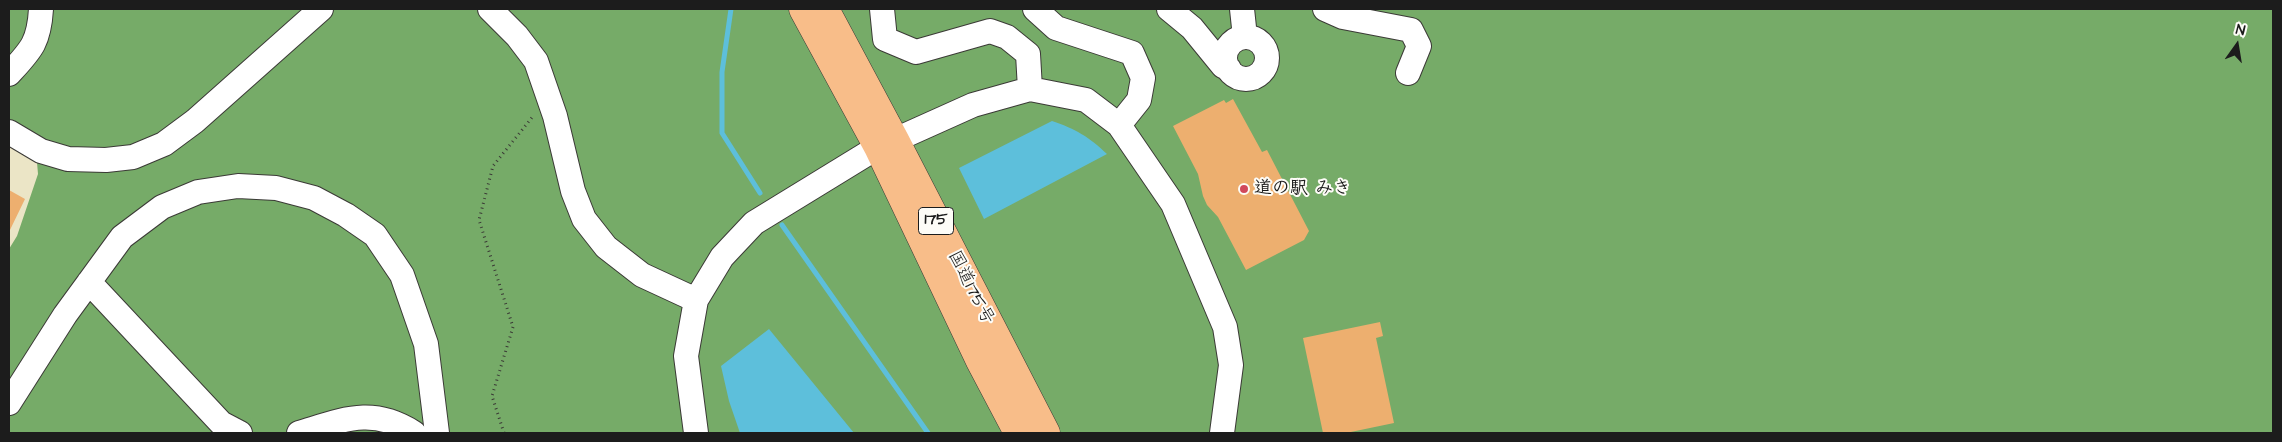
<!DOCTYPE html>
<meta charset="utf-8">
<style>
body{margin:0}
#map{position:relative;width:2282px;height:442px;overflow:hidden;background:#ebe5c6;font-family:"Architects Daughter",sans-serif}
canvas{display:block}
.frame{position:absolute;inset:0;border:10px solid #1c1c1c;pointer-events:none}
.north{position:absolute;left:2212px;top:20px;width:50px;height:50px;-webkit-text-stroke:4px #fdfcf7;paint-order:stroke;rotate:13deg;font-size:14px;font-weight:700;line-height:20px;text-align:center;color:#1c1c1c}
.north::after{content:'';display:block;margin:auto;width:18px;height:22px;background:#1c1c1c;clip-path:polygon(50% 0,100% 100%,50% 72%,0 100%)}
</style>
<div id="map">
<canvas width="2282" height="442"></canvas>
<div class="frame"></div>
<div class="north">N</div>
</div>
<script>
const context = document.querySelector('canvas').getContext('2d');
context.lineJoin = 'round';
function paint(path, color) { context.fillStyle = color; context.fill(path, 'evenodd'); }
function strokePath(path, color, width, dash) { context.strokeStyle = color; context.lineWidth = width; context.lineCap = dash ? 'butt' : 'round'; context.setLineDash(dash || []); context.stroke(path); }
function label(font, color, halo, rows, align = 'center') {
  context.font = font + ' "Architects Daughter","Klee One",sans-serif'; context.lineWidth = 4; context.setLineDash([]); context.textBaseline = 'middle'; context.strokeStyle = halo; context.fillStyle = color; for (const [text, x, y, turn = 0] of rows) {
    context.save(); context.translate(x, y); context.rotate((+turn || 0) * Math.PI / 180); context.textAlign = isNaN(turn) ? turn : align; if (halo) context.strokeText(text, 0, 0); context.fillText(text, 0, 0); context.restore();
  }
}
const forest = new Path2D(`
 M 9,9 L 2273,9 L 2273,433 L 9,433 L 9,249 L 17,236 L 38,174 L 35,139 L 9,122 Z`);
const water = new Path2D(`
 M 1052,121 C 1076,129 1089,137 1107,154 L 984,219 L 959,168 Z
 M 769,329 L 854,433 L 740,433 L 729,401 L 721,366 Z`);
const stream = new Path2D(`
 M 731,9 L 722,72 L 722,133 L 760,193
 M 782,225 L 928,433`);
const building = new Path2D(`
 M 1233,99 L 1262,152 L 1267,150 L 1309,231 L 1304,240 L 1246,270 L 1218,217 L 1207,205 L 1203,196 L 1198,174 L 1173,126 L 1224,100 L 1226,103 Z
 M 9,190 L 25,199 L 9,232 Z
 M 1380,322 L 1383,336 L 1376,338 L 1394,423 L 1346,433 L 1323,433 L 1303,338 Z`);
const path = new Path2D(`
 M 504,433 L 492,396 L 513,327 L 479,220 L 493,166 L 534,115`);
const minor = new Path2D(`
 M 490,9 L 517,36 L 536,61 L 555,116 L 573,191 L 584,219 L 606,247 L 642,275 L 696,300
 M 882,9 L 885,39 L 916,52 L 990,31 L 1007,37 L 1028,54 L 1030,89
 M 1035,9 L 1056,28 L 1132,53 L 1143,78 L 1139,100 L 1119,125
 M 1169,9 L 1192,28 L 1223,66 L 1229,69
 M 1242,9 L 1245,37
 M 1325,9 L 1343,17 L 1411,30 L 1419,46 L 1408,73
 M1225 58a21 21 0 1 1 42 0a21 21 0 1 1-42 0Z
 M 9,74 C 31,50 39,43 41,9
 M 9,132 L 41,151 L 68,159 L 106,160 L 133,157 L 164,144 L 195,121 L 321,9
 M 895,140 L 973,105 L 1030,89 L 1086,100 L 1119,125 L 1173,204 L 1225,327 L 1231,365 L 1222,433
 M 89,282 L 221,423 L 240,433
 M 9,403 L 65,315 L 122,237 L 162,207 L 198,192 L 238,186 L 276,188 L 314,198 L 346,215 L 375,235 L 402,275 L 426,344 L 437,433
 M 299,433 C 343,420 372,406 414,433
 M 696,433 L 686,356 L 696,300 L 722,257 L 754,223 L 878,147`);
const highway = new Path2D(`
 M 803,9 L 878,147 L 980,361 L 1018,433
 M 825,9 L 895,140 L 1046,433`);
const markers = [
 [1244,189,5,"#d1495b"]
];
const shields = [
 [936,221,35]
];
const shieldNames = [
 ["175",936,221]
];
const poiNames = [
 ["道の駅 みき",1254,189]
];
const streetNames = [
 ["国道175号",970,288,63]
];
paint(forest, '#76ab68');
paint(water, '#5dbfdb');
strokePath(stream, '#5dbfdb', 5);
paint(building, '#edaf6f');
strokePath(minor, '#3b3a36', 26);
strokePath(highway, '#3b3a36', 29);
strokePath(path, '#3b3a36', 3, [1, 4]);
strokePath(minor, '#fff', 24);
strokePath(highway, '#f8bd89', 28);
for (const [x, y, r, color] of markers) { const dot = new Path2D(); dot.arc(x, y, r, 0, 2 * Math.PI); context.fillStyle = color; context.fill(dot); strokePath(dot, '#fdfcf7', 2); }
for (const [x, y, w] of shields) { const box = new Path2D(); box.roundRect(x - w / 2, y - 13.5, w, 27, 4); context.fillStyle = '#fdfcf7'; context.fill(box); strokePath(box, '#1c1c1c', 1); }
label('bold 16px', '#1c1c1c', null, shieldNames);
label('bold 18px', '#1c1c1c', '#fdfcf7', poiNames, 'left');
label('18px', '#1c1c1c', '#fdfcf7', streetNames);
</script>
